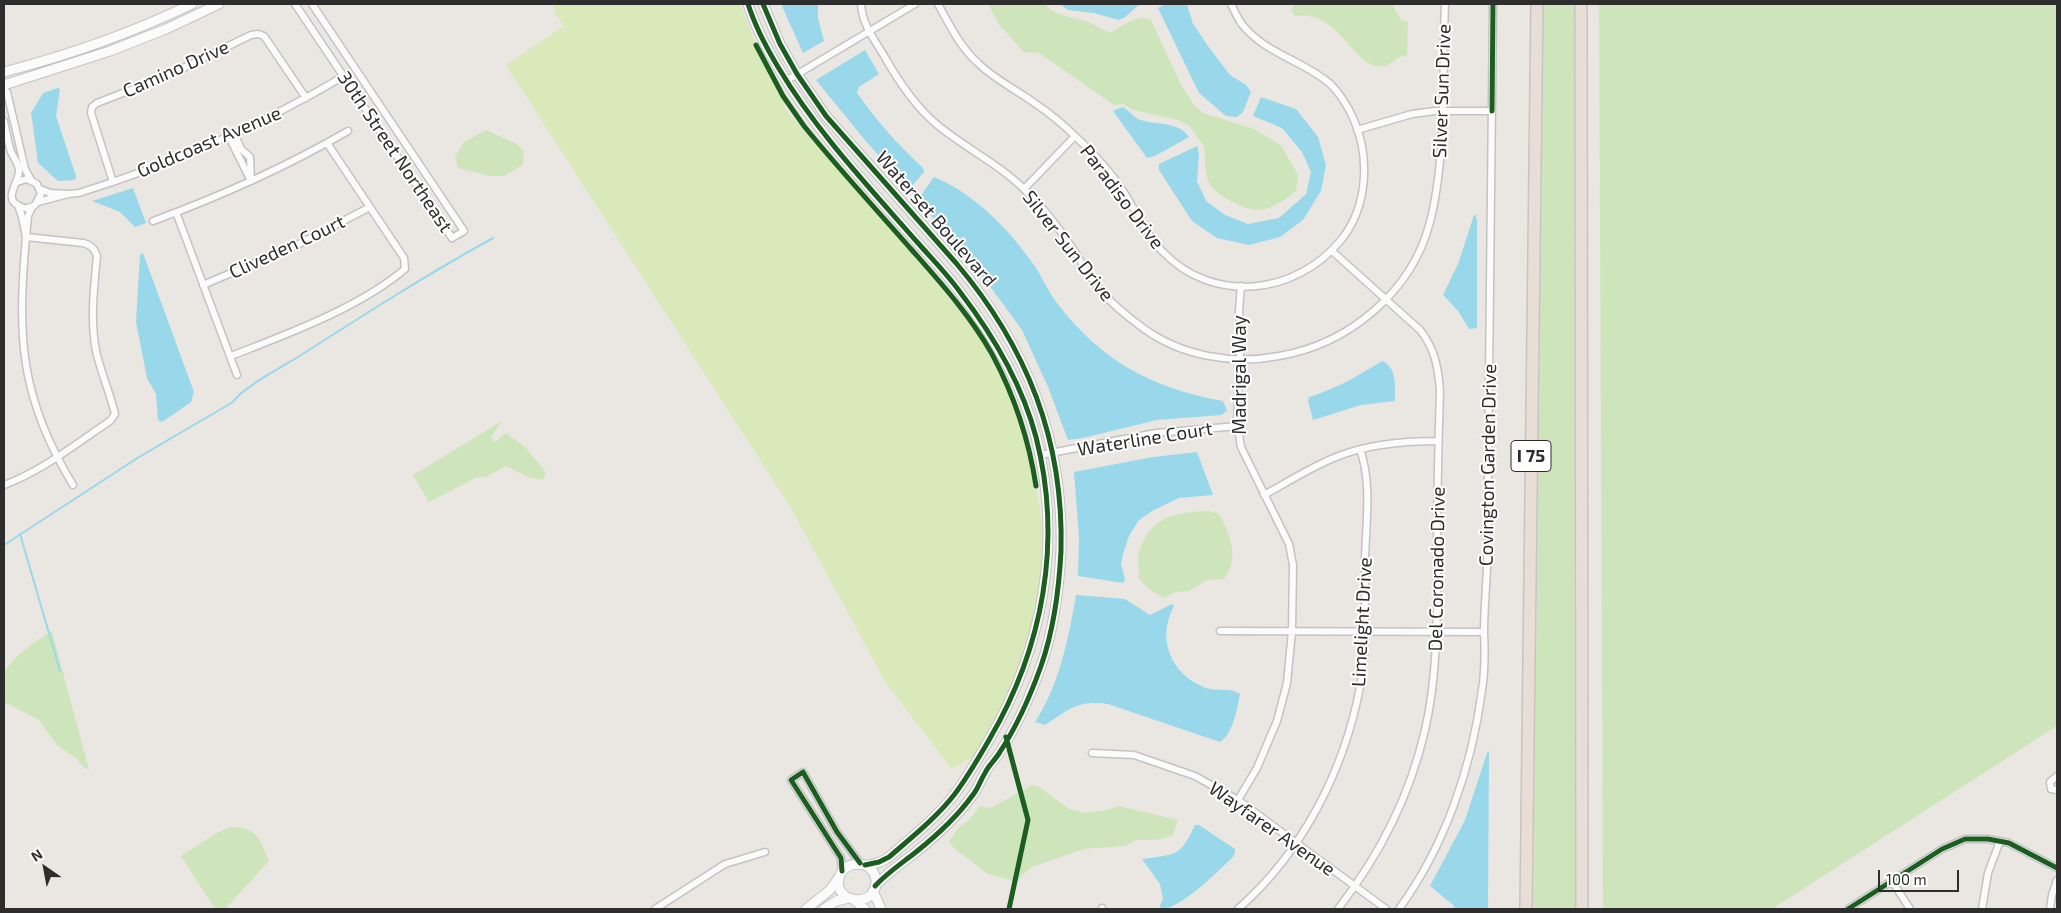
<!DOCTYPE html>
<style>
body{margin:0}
#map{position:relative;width:2061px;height:913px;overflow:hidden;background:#eae7e2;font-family:"Exo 2",sans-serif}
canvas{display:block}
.frame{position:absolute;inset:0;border:5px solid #2d2d2d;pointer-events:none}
.north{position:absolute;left:20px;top:843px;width:50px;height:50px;-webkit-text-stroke:4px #fff;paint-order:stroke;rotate:327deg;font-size:14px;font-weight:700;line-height:20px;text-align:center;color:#2d2d2d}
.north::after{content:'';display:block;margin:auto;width:18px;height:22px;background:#2d2d2d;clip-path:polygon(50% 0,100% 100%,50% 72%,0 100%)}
.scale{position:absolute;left:1878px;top:870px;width:81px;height:22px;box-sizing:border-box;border:2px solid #2d2d2d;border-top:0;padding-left:6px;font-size:15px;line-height:18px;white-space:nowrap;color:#2d2d2d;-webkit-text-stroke:4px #fff;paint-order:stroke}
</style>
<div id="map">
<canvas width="2061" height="913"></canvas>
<div class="frame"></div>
<div class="north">N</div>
<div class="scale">100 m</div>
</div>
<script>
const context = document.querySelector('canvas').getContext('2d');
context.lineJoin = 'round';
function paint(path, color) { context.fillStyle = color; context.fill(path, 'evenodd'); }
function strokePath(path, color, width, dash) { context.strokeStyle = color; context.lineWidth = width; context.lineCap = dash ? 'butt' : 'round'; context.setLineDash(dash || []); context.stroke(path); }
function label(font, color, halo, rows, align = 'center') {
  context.font = font + ' "Exo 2",sans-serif'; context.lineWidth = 4; context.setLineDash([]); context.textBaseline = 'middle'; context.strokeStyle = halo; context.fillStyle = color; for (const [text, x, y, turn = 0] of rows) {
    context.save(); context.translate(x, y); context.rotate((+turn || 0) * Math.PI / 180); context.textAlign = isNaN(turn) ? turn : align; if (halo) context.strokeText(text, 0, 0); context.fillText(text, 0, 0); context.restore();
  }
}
const green = new Path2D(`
 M 988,4 L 1045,4 C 1054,16 1074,17 1088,22 C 1096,25 1103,30 1110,33 C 1123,26 1136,13 1151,20 L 1180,83 L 1195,106 L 1203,113 L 1254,129 L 1281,145 L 1298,175 L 1296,191 C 1287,199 1272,209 1259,210 C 1246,211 1215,195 1209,183 C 1204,173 1206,157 1204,145 L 1198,139 L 1190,126 L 1178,120 L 1133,110 L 1123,104 L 1114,105 L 1039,53 L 1024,52 L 1000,26 Z
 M 1295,4 L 1392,4 L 1401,20 L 1408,22 L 1407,55 C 1404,56 1402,56 1400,57 C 1394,60 1391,65 1384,66 C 1353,72 1342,9 1295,16 L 1291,10 Z
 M 1544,4 L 1574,4 L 1575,909 L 1533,909 Z
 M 1599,4 L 2057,4 L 2057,726 L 1772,909 L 1603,909 Z
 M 486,130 L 517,144 L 524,152 L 523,165 L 504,176 L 489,176 L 458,168 L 455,157 L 464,142 Z
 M 502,421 L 491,437 L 495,442 L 506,433 L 525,447 L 546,472 L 543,480 L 528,477 L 506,466 L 486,477 L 476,478 L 429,502 L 413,475 Z
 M 1209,511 L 1219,514 C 1230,533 1240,559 1224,579 L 1207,580 L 1189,591 L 1176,592 L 1164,598 L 1150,590 L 1138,578 C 1142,571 1136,563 1138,556 C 1148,517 1173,512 1209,511 Z
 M 52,631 L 89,770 L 82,766 L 77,759 L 57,745 L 39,720 L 4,702 C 4,694 1,681 4,674 C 11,657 37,640 52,631 Z
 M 1032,785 L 1041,788 L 1069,809 L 1084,813 L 1107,810 L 1119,806 L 1178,820 L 1173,835 L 1157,840 L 1137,840 L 1124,846 L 1084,849 L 1029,868 L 1017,882 L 988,874 L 955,849 L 949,842 L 959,827 L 969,820 L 980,806 L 991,808 Z
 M 230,827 C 258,827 259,839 269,861 L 225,909 L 215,909 L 181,856 L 215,834 Z`);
const pitch = new Path2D(`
 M 553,4 L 740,4 L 757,47 L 783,96 L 785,109 L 915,257 L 977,332 L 1017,410 L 1032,463 L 1047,553 L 1033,639 L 982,752 L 952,769 L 886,683 L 791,508 L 506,65 L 564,26 L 555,13 Z`);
const water = new Path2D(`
 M 781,4 L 818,4 L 818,18 L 824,41 L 803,53 Z
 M 1060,4 L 1140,4 L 1124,18 L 1118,20 L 1094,13 L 1068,10 Z
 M 1165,4 L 1187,5 L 1193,24 L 1208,46 L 1230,75 L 1246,85 L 1251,92 L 1243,112 L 1237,117 L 1226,116 L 1199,93 L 1158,8 Z
 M 865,50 L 879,74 L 859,87 L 857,93 C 877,121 898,145 923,168 L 924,172 L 910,188 L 907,187 L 864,139 L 816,80 Z
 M 58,88 L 60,89 L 56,116 L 76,176 L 75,180 L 58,181 L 38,163 L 32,119 L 31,113 L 43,93 Z
 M 1261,97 L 1296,109 L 1318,137 L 1326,165 L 1321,191 L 1303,220 L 1280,237 L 1249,245 L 1217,238 L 1192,221 L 1159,170 L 1159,164 L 1197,146 L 1199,154 L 1197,181 L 1206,201 L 1225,215 L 1248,224 L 1279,218 L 1306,194 L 1311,172 L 1302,152 L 1282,128 L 1253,116 Z
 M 1123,107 C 1128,110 1133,116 1138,119 C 1154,126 1178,120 1189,137 L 1155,156 L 1147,158 L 1113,111 Z
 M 934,177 C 973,193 1007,227 1031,261 C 1041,274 1047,290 1057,303 C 1102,362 1152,388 1223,401 L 1227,411 L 1221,415 L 1157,420 L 1083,438 L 1068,440 L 1048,387 L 1022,330 L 989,285 L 924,207 L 919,198 Z
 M 133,188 L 146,223 L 135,227 L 120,212 L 92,201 Z
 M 1474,215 L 1476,215 L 1477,221 L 1477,328 L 1469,329 L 1458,311 L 1443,295 L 1458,264 Z
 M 143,253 L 194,392 L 191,402 L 162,422 L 158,420 L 156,394 L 147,378 L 136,322 L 140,255 Z
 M 1382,361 C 1397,367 1395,387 1395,401 L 1361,405 L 1313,420 L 1308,400 L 1309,397 C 1336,389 1358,376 1382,361 Z
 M 1197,452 L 1213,495 L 1179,498 L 1152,511 L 1139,520 L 1129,536 L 1123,554 L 1121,564 L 1125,579 L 1123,583 L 1078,576 L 1079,537 L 1074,472 L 1153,457 Z
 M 1076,595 L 1125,599 L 1150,615 L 1172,604 L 1174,606 C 1156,639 1171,675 1206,688 C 1217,692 1230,687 1240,694 C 1237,709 1233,734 1220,742 L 1108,704 C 1077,700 1070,709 1045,725 L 1035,722 C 1059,686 1069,637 1076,595 Z
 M 1489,751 L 1488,909 L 1456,909 L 1453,905 L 1430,886 L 1465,820 L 1487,753 Z
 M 1195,825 L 1199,825 L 1235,849 L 1235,852 L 1233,857 C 1218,871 1181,909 1161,909 L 1160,905 L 1163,899 L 1160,884 L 1142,859 C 1177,854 1180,857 1195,825 Z`);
const stream = new Path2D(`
 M 20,534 L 60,671
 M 4,545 L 139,457 L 233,402 C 243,387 282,367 298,357 C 362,316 426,275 493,238`);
const street = new Path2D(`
 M 295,4 L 452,238 L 464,231 L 312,4
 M 861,4 C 862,23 873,38 883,54 C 897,79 913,104 935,123 C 963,147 998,163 1025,190 C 1043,207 1059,228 1073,249 C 1082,263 1090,278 1101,291 C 1113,305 1128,317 1143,328 C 1181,356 1233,365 1279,356 C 1349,344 1412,292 1430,222 C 1447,156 1442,72 1445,4
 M 938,4 C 949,24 960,47 978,63 C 994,79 1015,89 1033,102 C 1048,112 1063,124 1076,137 C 1093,153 1110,171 1123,191 C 1136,211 1146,234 1162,251 C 1213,305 1296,295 1341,240 C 1368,207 1370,157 1354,120 C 1348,106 1337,88 1324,79 C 1297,59 1262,51 1241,23 C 1237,17 1234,10 1231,4
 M 786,81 L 915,4
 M 4,89 L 7,92 L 25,169 L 31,180
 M 4,121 C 6,131 8,142 11,152 C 14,158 18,162 19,170 C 20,182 1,199 21,207 C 26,209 31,208 35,205 L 41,194 L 37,184 L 27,179 L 17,182
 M 1357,130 L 1412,114 L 1435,111 L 1492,111
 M 235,135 L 241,149 L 250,157 L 251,181
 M 229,137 L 251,181
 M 113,182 L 91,113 L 92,107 L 97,103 L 167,76 L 251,35 L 258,34 L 264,36 L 306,98
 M 1024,189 L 1075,136
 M 68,194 L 79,193 C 172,164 260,126 344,76
 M 38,202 L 68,194 L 50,193 L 40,189
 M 18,205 L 22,217 L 26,237 L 28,216 L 32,207
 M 176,212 L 237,375
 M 153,221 C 221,196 286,167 348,131
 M 1332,251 L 1420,330 C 1435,349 1438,367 1440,390 C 1438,450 1437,511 1437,572 C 1437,625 1437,678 1425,730 C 1410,796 1379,856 1338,909
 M 203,285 L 299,244 L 370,207
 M 231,356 C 287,334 359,308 405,269 L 404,258 L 327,143
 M 1040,455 L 1156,433 L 1238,426
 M 4,485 C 42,471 77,443 110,421 L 115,414 C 110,393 101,373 96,351 C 90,320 94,287 97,256 C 94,248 91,245 83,243 L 26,237 C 17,337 20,398 73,485
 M 1264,495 C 1288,482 1311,467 1336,457 C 1368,444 1404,441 1438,441
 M 1220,631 L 1484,632
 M 1092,753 L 1134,755 L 1195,776 L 1238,800 L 1386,909
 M 2057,776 L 2050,782 L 2051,789 L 2057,790
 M 1238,800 L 1257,768 L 1277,721 L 1287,683 L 1292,631 L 1293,565 L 1289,544 L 1241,447 L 1237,423 L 1241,333 L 1239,311 L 1241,286
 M 842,871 L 841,858 L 791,780 L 803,772 L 837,832 L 860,863
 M 1892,881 L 1910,909
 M 1102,908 L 1102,909
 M 655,909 L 725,864 L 765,852
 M 1238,909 C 1302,853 1344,771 1360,687 C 1368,646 1364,600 1365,558 C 1366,523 1372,483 1360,449
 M 1399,909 C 1445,846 1472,767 1482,690 C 1485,671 1485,652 1484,633 C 1484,612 1486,590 1487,568 L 1493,4
 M 1848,909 L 1942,849 L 1965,839 L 1988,839 L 2009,843 L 2057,868
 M 1982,909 L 1988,873 L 2000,841
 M 2050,909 L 2052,895 L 2057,880`);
const secondary = new Path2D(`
 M 748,4 C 755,26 766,47 778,67 C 816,131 868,186 918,243 C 932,259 947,274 960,292 C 993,335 1022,384 1036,437 C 1063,542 1043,648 989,740 C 978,759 967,778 954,795 C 936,818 911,838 889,857 C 882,862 873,865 865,865 C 855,864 850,863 842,871 C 824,902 878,912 876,880 C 875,873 871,868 865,865
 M 763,4 L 780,44 L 797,74 L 826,116 L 956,263 C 1027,347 1064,440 1061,551 C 1059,590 1054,629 1041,666 C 1030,697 1016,728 998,755 C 994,761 988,766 985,773 C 980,781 978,789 972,796 C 957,817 936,836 916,852 C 902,863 887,873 875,886
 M 4,72 C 69,55 132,33 192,4
 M 4,85 L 110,51 L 166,29 L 219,4
 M 873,891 L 881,909
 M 854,900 L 865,909
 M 806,909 L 830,890 L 839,877
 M 824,909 L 836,901 L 849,898`);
const highway = new Path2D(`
 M 1581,4 L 1582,909
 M 1526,909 L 1537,4`);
const cycleway = new Path2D(`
 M 748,4 C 755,26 766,47 778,67 C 816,131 868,186 918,243 C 932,259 947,274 960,292 C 993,335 1022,384 1036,437 C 1063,542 1043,648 989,740 C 978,759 967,778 954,795 C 936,818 911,838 889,857 L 879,862 L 865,865
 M 763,4 L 780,44 L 797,74 L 826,116 L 956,263 C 1027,347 1064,440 1061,551 C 1059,590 1054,629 1041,666 C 1030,697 1016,728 998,755 C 994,761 988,766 985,773 C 980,781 978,789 972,796 C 957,817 936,836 916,852 C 902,863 887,873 875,886
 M 756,45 L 783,96 L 804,126 C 838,168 875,208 911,249 C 940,282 970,315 992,354 C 1014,395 1029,440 1036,486
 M 1492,111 L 1493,4
 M 1006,737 L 1028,820 L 1009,909
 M 842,871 L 841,858 L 791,780 L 803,772 L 837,832 L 860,863
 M 1848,909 L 1942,849 L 1965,839 L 1988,839 L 2009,843 L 2057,868`);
const shields = [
 [1531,456,40]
];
const shieldNames = [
 ["I 75",1531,456]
];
const streetNames = [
 ["Camino Drive",176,69,-24],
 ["Silver Sun Drive",1442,91,-88],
 ["Goldcoast Avenue",209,142,-23],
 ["30th Street Northeast",395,152,56],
 ["Paradiso Drive",1122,197,53],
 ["Waterset Boulevard",936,219,49],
 ["Silver Sun Drive",1068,246,52],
 ["Cliveden Court",287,247,-25],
 ["Madrigal Way",1240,375,-90],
 ["Waterline Court",1145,439,-9],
 ["Covington Garden Drive",1488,465,-89],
 ["Del Coronado Drive",1437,569,-89],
 ["Limelight Drive",1362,622,-87],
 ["Wayfarer Avenue",1272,829,35]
];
paint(green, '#cee5bc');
paint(pitch, '#d9e9ba');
paint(water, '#98d8ea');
strokePath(stream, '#98d8ea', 2);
strokePath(street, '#c4c3c3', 9);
strokePath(secondary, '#c4c3c3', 11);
strokePath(highway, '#c6c4c3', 14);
strokePath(street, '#fcfbfb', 6);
strokePath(secondary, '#fcfbfb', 9);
strokePath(highway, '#e9ded5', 11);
strokePath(cycleway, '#1b5e20', 5);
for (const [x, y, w] of shields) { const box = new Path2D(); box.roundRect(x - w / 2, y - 15.5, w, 31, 4); context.fillStyle = '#fff'; context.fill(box); strokePath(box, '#2d2d2d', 1); }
label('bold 18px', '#2d2d2d', null, shieldNames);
label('19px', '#2d2d2d', '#fff', streetNames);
</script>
